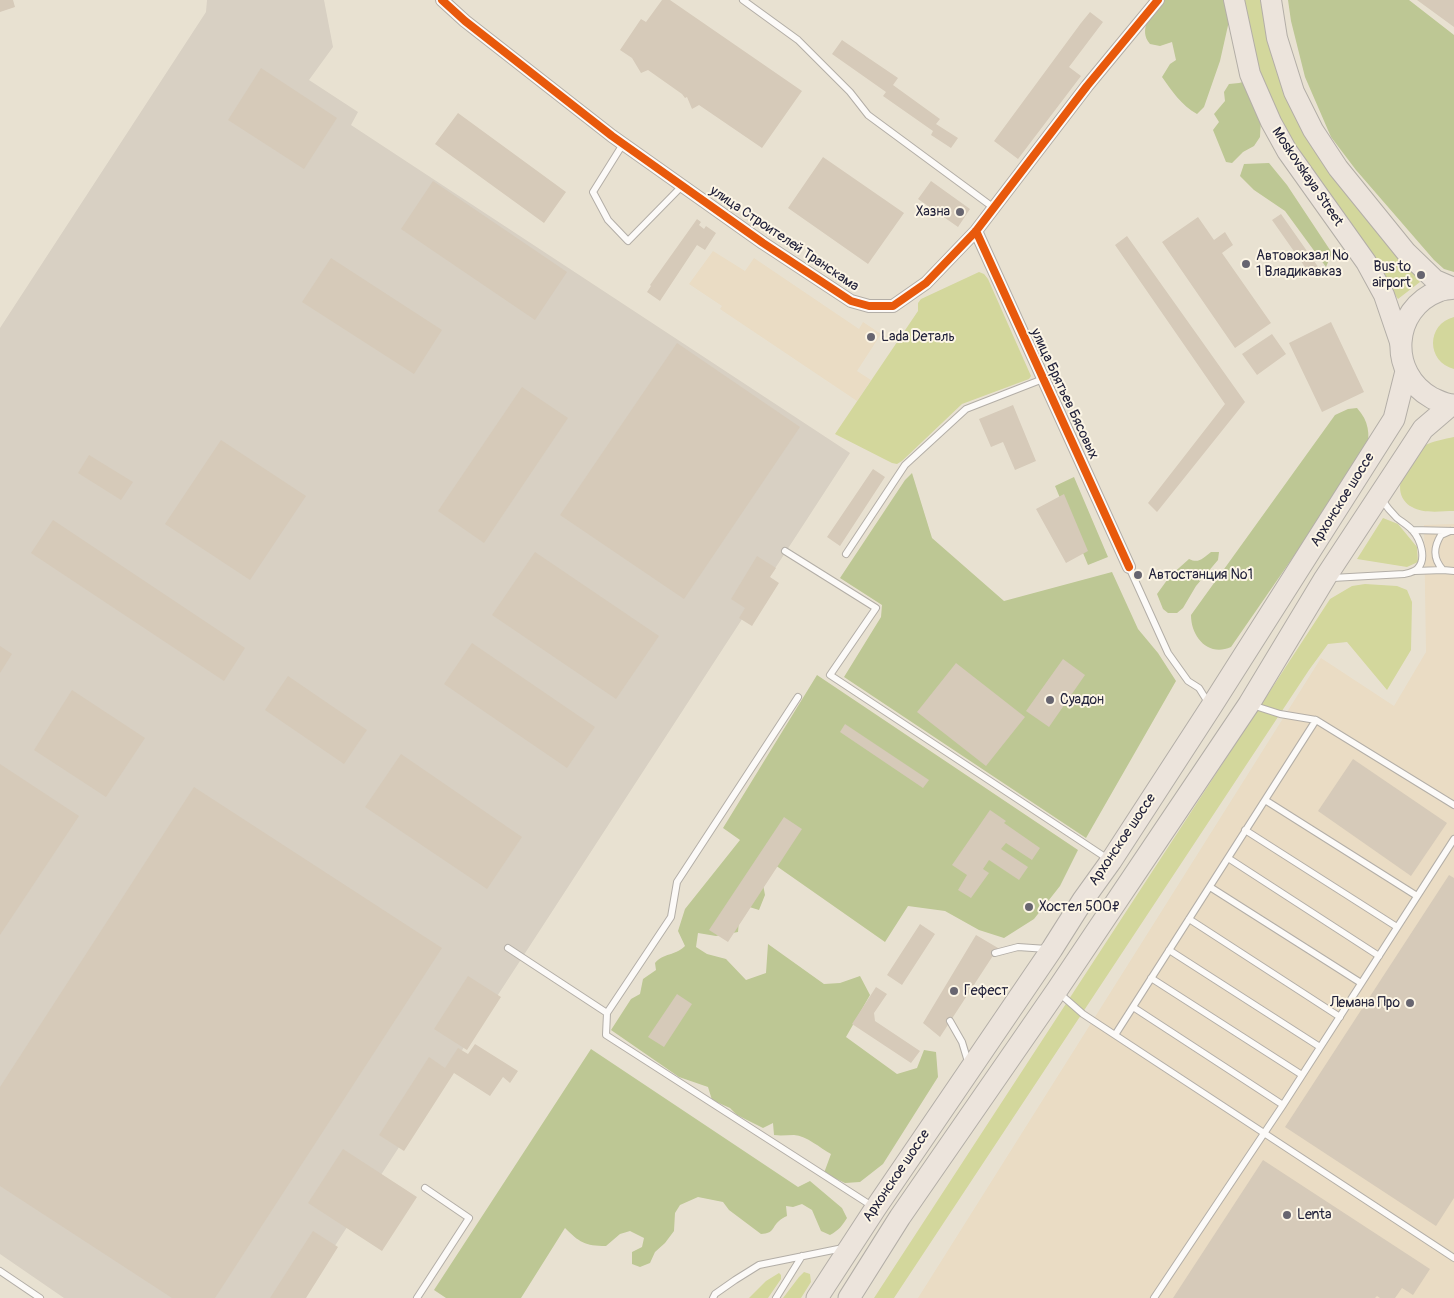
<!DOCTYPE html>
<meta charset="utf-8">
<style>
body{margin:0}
canvas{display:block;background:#e8e1d1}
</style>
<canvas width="1454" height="1298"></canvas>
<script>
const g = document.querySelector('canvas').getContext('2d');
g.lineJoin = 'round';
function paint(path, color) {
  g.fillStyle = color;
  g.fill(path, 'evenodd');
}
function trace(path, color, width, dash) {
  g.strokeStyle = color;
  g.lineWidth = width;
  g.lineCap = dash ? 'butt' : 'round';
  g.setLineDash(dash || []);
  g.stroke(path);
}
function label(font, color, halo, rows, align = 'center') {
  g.font = font + ' Pangolin,sans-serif';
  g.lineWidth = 4;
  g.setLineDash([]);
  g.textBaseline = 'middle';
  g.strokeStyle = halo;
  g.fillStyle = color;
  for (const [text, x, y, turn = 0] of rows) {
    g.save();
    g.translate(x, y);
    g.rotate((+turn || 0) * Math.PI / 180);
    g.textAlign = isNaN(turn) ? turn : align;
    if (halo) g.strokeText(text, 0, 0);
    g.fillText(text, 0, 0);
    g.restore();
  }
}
const built = new Path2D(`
 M713 251 745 271 754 258 859 329 863 322 881 334 857 371 871 380 857 401 720 309 722 306 689 284Z
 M1454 524V1298H918L1321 658 1394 706 1426 652 1424 525Z`);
const industrial = new Path2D(`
 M207 0H324L333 47 309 80 358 112 351 125 850 453 301 1298H64L0 1254V328L206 12Z`);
const green = new Path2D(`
 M1244 0H1264L1320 154 1420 282 1398 299 1287 140 1254 61Z
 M979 272 984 274 988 279 1031 376 1029 379 962 404 902 461 897 464 892 463 835 434 918 311V303L921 299Z
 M1454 317V369C1426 362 1426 324 1454 317Z
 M1454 437V511C1442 511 1423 514 1412 507 1387 493 1407 458 1424 446 1432 441 1445 439 1454 437Z
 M1383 518 1398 524 1417 547 1418 562 1407 567 1357 559Z
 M1365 584 1397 586 1407 590 1412 602 1411 650 1387 690 1347 642 1328 644 1309 670 894 1298H874L1330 599 1352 586Z
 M804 1272 810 1274 811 1282 801 1298H783L799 1277Z
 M779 1273 781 1275V1279L768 1298H749L766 1281Z`);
const forest = new Path2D(`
 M1159 0H1227L1229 21 1220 61 1204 107 1197 114C1181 105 1172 91 1162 77L1170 64 1176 60 1172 42 1160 46 1150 44C1138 30 1151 14 1159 0Z
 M1288 0H1409L1454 35V272L1444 269 1434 260 1356 170 1331 137 1305 77 1291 21Z
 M1247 81 1261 118 1260 137 1254 146 1243 152 1232 163 1226 162 1213 130 1219 122 1214 114 1225 101 1224 92 1229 84 1239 83Z
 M1269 163 1287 185 1332 253 1326 267 1285 211 1254 190 1240 176 1244 164Z
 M1357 408C1369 421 1370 434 1367 450L1231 647C1208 657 1191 637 1191 615L1335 415 1348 409Z
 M912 473 932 538 1004 601 1112 572 1138 629 1158 653 1176 681 1086 838 844 677 881 617 882 605 840 578 905 480Z
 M1074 477 1108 557 1088 565 1055 486Z
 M1211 552H1219L1218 560 1196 586 1183 608 1177 613H1168L1163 609 1157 594 1170 576 1189 559C1199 564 1203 558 1211 552Z
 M817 675 1078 850 1060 886 1034 919 1004 938 979 930 945 911 908 906 885 942 765 858 761 874 765 895 759 910 743 905 740 909 738 932 716 936 698 933 696 947 707 954 726 959 746 980 766 973 768 944 824 984 840 983 860 976 870 995 846 1037 897 1074 917 1068 924 1050 936 1052 938 1077 883 1164 860 1182 845 1183 824 1173 831 1154C820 1148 807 1136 794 1135 787 1135 781 1136 774 1135L773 1123 763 1128 737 1115 730 1108 712 1100 708 1087 679 1077 611 1030 631 999 640 994 643 979 656 970 655 963C665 952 673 957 685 946L678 931 685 909 740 840 723 828Z
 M591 1049 798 1187 810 1181 842 1208 847 1218C842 1226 839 1230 830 1235L821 1231 812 1210 802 1204 793 1207 786 1206 787 1216C784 1217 781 1219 779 1221 771 1228 775 1233 761 1234L729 1210 723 1202 698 1197 680 1205 675 1213 674 1231 665 1243 655 1252 650 1263 640 1267 632 1264V1252L642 1247 644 1238 630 1231 620 1234 606 1246C585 1246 579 1242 565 1228L521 1298H446L434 1290Z`);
const building = new Path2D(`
 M0 0H13L15 7 0 12Z
 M662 0H670L802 91 762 148 699 105 692 109 687 97 685 98 682 94 648 70 641 73 632 58 620 50 641 19 646 22Z
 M1417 0H1454V27Z
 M1090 12 1103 22 1069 67 1081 76 1018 159 994 141 1081 23Z
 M842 40 898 78 893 85 940 119 936 124 958 138 951 148 931 135 933 131 883 96 886 92 832 54Z
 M261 68 337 118 304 169 228 120Z
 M458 113 566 192 544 223 435 144Z
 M823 157 904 213 868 264 788 208Z
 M433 181 567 272 535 320 401 229Z
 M931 181 970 209 958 227 918 199Z
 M1281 214 1321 271 1312 277 1272 220Z
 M1198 217 1214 240 1225 232 1233 245 1222 253 1271 323 1235 348 1162 242Z
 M697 219 701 222 699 225 704 229 706 226 716 233 705 250 697 245 660 301 647 292 651 286 650 285Z
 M1127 236 1245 402 1157 512 1148 503 1225 404 1115 245Z
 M331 258 442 330 414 374 302 302Z
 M1331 322 1364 392 1322 412 1289 343Z
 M1272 334 1286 354 1257 375 1242 354Z
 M677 343 800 427 684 599 560 515Z
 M522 387 568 418 484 543 438 511Z
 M1013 405 1036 461 1015 470 1003 442 991 447 979 419Z
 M221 440 306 496 250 580 165 524Z
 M89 455 133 482 121 500 78 473Z
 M873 469 885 477 840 546 827 537Z
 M1064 494 1088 551 1066 563 1036 509Z
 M53 520 245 648 224 681 31 553Z
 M535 552 659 636 616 699 492 615Z
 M757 556 776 568 770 577 779 583 752 626 739 618 745 608 731 599Z
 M472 643 595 727 567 768 444 684Z
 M0 646 12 654 0 673Z
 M1063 659 1085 675 1049 727 1026 711Z
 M956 663 1025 717 986 766 917 712Z
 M288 676 367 730 344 764 265 710Z
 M72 690 145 738 106 797 34 750Z
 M845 724 929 780 923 788 840 732Z
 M401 754 522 837 487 889 365 807Z
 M1353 759 1447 823 1411 876 1318 811Z
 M0 764 79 816 0 935Z
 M194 787 442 948 215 1298H172L0 1186V1087Z
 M990 810 1006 821 1004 823 1040 848 1032 860 1006 843 1001 849 1028 867 1019 880 989 860 983 869 989 873 971 898 958 890 967 875 952 865Z
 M784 817 802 829 728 942 709 930Z
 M1449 875 1454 878V1198L1436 1226 1285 1127Z
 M920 924 935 934 902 985 887 975Z
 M976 935 998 948 940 1037 923 1023Z
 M468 976 501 997 467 1050 434 1029Z
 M876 987 887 994 874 1013 875 1021 920 1051 911 1063 852 1024Z
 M677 994 692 1004 664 1047 648 1037Z
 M475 1044 518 1071 510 1083 503 1077 490 1096 454 1073 404 1151 379 1135 429 1057 445 1068 458 1048 468 1054Z
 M343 1149 417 1197 382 1251 308 1203Z
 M1263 1160 1430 1269 1413 1295 1402 1288 1395 1298H1380L1377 1296 1375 1298H1173Z
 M313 1231 338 1247 306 1298H270Z`);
const service = new Path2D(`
 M743 0 798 40 850 92 868 115 994 208
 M623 144 593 192 608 220 628 241 682 186
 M1412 530 1454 531
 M785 551 876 608 830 675 1108 859
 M846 554 905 465 966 409 1043 379
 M1129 567 1168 653 1188 681 1199 688 1209 704
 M1443 570C1433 559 1433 548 1441 535L1450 531
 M1415 571 1443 570 1454 571
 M1332 578 1404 574C1409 573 1415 572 1418 568 1427 558 1420 539 1413 531 1409 526 1402 522 1397 518 1391 512 1386 506 1382 500
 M1252 705 1280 714 1316 720 1454 805
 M1265 800 1417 896
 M1245 830 1397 927
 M1228 858 1379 956
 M1210 887 1361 983
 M1189 919 1340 1017
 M508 948 607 1013 606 1035 872 1206
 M1169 950 1320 1047
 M995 953 1018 947 1047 949
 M1151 978 1302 1075
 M1059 993 1083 1014 1454 1258
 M1133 1007 1283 1105
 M607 1013 671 917 677 882 798 697
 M950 1021 962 1042 969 1065
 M1115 1035 1316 720
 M0 1271 40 1298
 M417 1298 469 1218 425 1188
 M713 1298 715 1294 735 1280 759 1265 843 1248
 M776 1298 802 1256
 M1154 1298 1283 1105 1454 839`);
const minor = new Path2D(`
 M442 0 465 21 612 136 763 243 851 301 869 306H893L926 283 976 231 1087 86 1158 0
 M976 231 1129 567`);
const primary = new Path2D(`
 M1234 0 1250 74 1271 122 1287 151 1366 262 1384 295 1401 345
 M1271 0 1277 38 1294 92 1313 130 1338 168 1406 252 1435 280 1454 288`);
const trunk = new Path2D(`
 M1454 288C1449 289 1443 289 1439 291 1391 309 1388 374 1432 398 1439 401 1446 405 1454 405
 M817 1298 875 1209 1052 949 1083 900 1111 861 1211 707 1394 419 1406 371
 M849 1298 900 1217 1057 990 1249 704 1325 578 1406 455 1423 429 1451 405`);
const cycleway = new Path2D(`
 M442 0 465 21 612 136 763 243 851 301 869 306H893L926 283 976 231 1087 86 1158 0
 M976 231 1129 567`);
const markers = [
 [960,212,5,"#676570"],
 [1246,264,5,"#676570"],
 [1421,275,5,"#676570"],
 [871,337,5,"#676570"],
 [1138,575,5,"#676570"],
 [1050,700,5,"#676570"],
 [1029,907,5,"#676570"],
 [954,991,5,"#676570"],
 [1410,1003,5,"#676570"],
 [1287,1215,5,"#676570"]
];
const streetNames = [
 ["Moskovskaya Street",1307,177,56],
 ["улица Строителей Транскама",784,239,34],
 ["улица Брятьев Бясовых",1064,394,65],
 ["Архонское шоссе",1343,500,-58],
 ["Архонское шоссе",1123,840,-56],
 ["Архонское шоссе",897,1176,-56]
];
const poiNames = [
 ["Хазна",950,212,"right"],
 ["Автовокзал №",1256,256],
 ["1 Владикавказ",1256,272],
 ["Bus to",1411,267,"right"],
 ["airport",1411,283,"right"],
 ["Lada Dеталь",881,337],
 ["Автостанция №1",1148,575],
 ["Суадон",1060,700],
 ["Хостел 500₽",1039,907],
 ["Гефест",964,991],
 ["Лемана Про",1400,1003,"right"],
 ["Lenta",1297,1215]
];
paint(built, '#eadcc4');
paint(industrial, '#d8d0c3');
paint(green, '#d3d79c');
paint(forest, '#bdc794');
paint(building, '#d6cab9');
trace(service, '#b3aea7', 8);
trace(minor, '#b3aea7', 14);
trace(primary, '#b3aea7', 22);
trace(trunk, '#b3aea7', 23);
trace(service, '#fcfaf8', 6);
trace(minor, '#fcfaf8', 12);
trace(primary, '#ece4dc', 20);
trace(trunk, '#ece4dc', 21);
trace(cycleway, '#e8590c', 8);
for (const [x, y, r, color] of markers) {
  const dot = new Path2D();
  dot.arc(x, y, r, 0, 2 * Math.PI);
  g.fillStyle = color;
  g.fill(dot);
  trace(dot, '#fcf5e5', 2);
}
label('14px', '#22223b', '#fcf5e5', streetNames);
label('14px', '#22223b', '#fcf5e5', poiNames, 'left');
</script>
